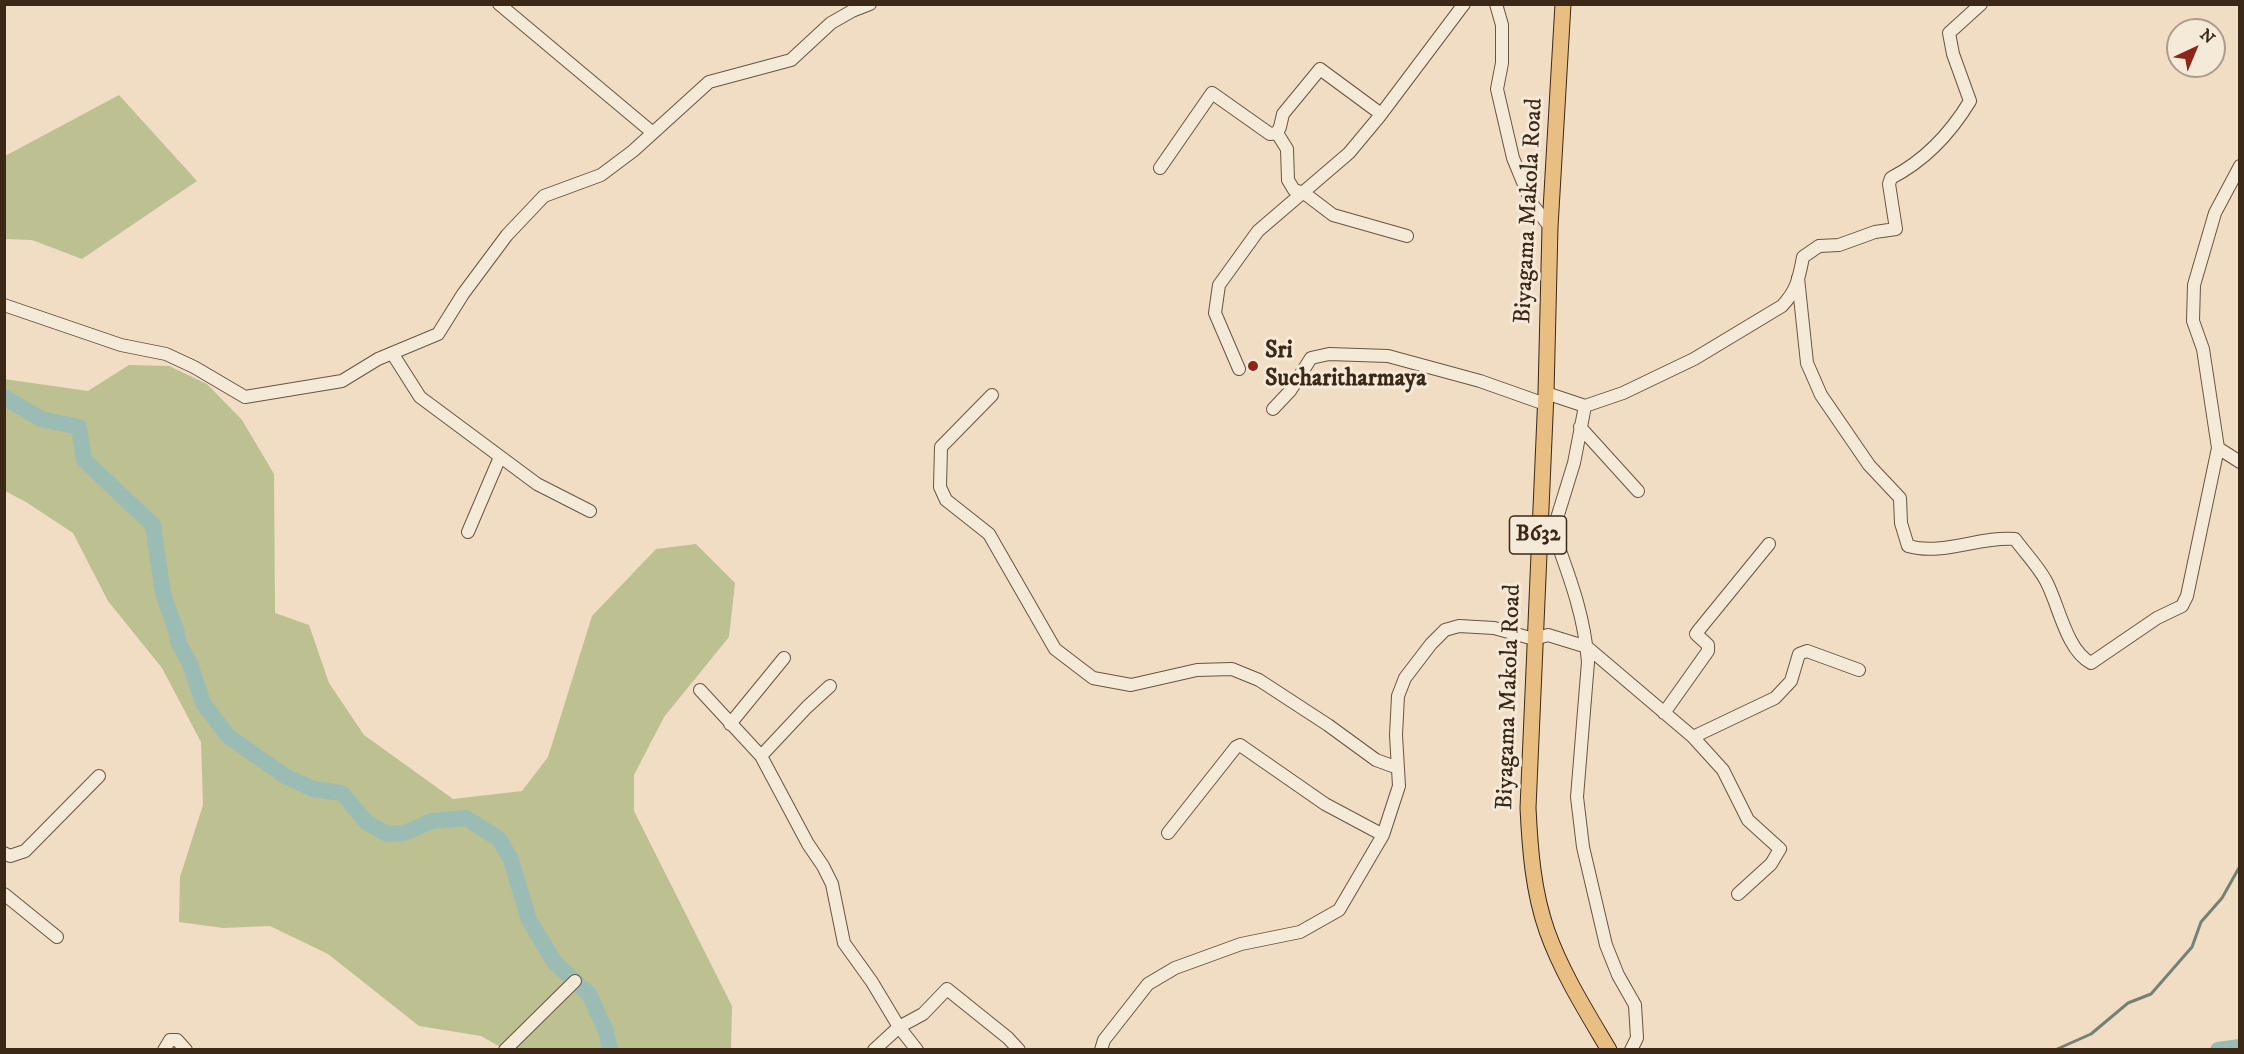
<!DOCTYPE html>
<style>
body{margin:0}
#map{position:relative;width:2244px;height:1054px;overflow:hidden;background:#f0ddc3;font-family:"IM FELL DW Pica",serif}
canvas{display:block}
.frame{position:absolute;inset:0;border:6px solid #3b2817;pointer-events:none}
.north{position:absolute;left:2166px;top:18px;width:60px;height:60px;box-sizing:border-box;background:#f5e9d8;border:2px solid #ab9c8b;border-radius:50%;rotate:44deg;font-size:16px;font-weight:700;line-height:24px;text-align:center;color:#3b2817}
.north::after{content:'';display:block;margin:auto;width:21px;height:27px;background:#8f2418;clip-path:polygon(50% 0,100% 100%,50% 72%,0 100%)}
</style>
<div id="map">
<canvas width="2244" height="1054"></canvas>
<div class="frame"></div>
<div class="north">N</div>
</div>
<script>
const g = document.querySelector('canvas').getContext('2d');
g.lineJoin = 'round';
function paint(path, color) {
  g.fillStyle = color;
  g.fill(path, 'evenodd');
}
function trace(path, color, width, dash) {
  g.strokeStyle = color;
  g.lineWidth = width;
  g.lineCap = dash ? 'butt' : 'round';
  g.setLineDash(dash || []);
  g.stroke(path);
}
function label(font, color, halo, rows, align = 'center') {
  g.font = font + ' "IM FELL DW Pica",serif';
  g.lineWidth = 6;
  g.setLineDash([]);
  g.textBaseline = 'middle';
  g.strokeStyle = halo;
  g.fillStyle = color;
  for (const [text, x, y, turn = 0] of rows) {
    g.save();
    g.translate(x, y);
    g.rotate((+turn || 0) * Math.PI / 180);
    g.textAlign = isNaN(turn) ? turn : align;
    if (halo) g.strokeText(text, 0, 0);
    g.fillText(text, 0, 0);
    g.restore();
  }
}
const green = new Path2D(`
 M119 95 197 181 82 259 32 240 5 239V156Z
 M129 365 169 366 207 384 242 420 274 474 275 613 309 625 329 683 364 735 453 799 522 791 548 757 592 616 656 549 696 544 735 583 729 637 664 717 634 775V811L732 1006 731 1049H504L481 1036 419 1026 328 954 270 926 223 928 179 922 180 877 203 805 201 742 162 668 108 601 73 533 26 502 5 491 4 379 88 391Z`);
const stream = new Path2D(`
 M2055 1050 2091 1034 2128 1003 2151 994 2192 947 2201 922 2222 898 2240 866`);
const river = new Path2D(`
 M4 397 41 419 79 427 84 460 153 525 163 594 177 633 178 642 190 664 203 703 228 736 285 776 313 789 342 793 366 822 387 834 404 833 432 821 466 818 499 839 511 860 529 920 555 963 589 994 606 1031 610 1050
 M2218 1050 2240 1047`);
const minor = new Path2D(`
 M499 4 653 133
 M1496 4 1502 25V63L1497 89 1513 158 1532 204 1550 227
 M1277 133 1287 149 1288 180 1294 190 1304 193 1333 215 1407 236
 M2240 166 2215 213 2194 285 2193 321 2203 349 2218 448 2240 462
 M1160 168 1212 93 1270 134 1277 133 1280 127 1283 114 1320 69 1381 114
 M1798 278 1807 363 1821 395 1869 465 1900 498 1901 523 1908 546C1943 556 1979 536 2015 539 2025 553 2038 566 2046 581 2059 605 2066 650 2091 663L2157 618 2182 606 2187 596 2218 448
 M4 305 121 345 166 354 194 367 245 397 342 381 378 359 438 334 463 294 507 235 544 196 601 175 633 151 709 82 791 60 831 23 852 11 870 4
 M392 353 420 397 537 484 590 511
 M1239 369 1215 313 1219 285 1258 231 1349 153 1379 117 1464 4
 M1546 393 1585 406 1623 393 1694 359 1782 306C1797 290 1799 278 1803 257L1819 246 1839 245 1875 232 1896 229 1889 184 1891 178C1926 160 1950 134 1970 101L1953 54 1949 33 1981 4
 M992 395 941 447 940 487 946 500 989 534 1055 649 1093 678 1131 685 1197 670 1232 669 1259 680 1328 725 1376 760 1398 768
 M1273 409 1290 391 1311 358 1329 354 1388 356 1480 381 1545 404
 M1580 427 1638 491
 M1546 530 1553 531 1574 463 1585 406
 M1553 531C1569 576 1584 613 1588 662L1577 797 1583 847 1606 945 1618 975 1635 1005 1637 1038 1631 1050
 M468 532 500 457
 M700 690 761 756 808 844 823 866 832 884 844 943 872 982 899 1027 923 1014 947 989 1008 1038 1019 1050
 M1664 713 1708 651V645L1696 634 1698 631 1769 544
 M730 724 784 658
 M1693 737 1775 698 1791 681 1799 654 1807 651 1859 670
 M761 756 807 707 830 686
 M1168 833 1236 747 1240 745 1325 804 1383 835
 M4 853 10 856 25 851 99 776
 M4 894 57 937
 M164 1050 170 1040H177L186 1050
 M505 1050 575 981
 M874 1050 899 1027 917 1050
 M1101 1050 1104 1040 1148 984 1175 968 1241 944 1300 932 1339 910 1383 835 1399 786 1396 735 1398 696 1405 678 1431 644 1445 630 1459 626 1494 628 1534 639 1548 635 1587 647 1693 737 1723 770 1748 820 1780 849 1771 864 1738 894`);
const major = new Path2D(`
 M1563 4 1550 227 1546 393 1528 808C1530 849 1533 891 1547 931 1562 973 1586 1011 1609 1050`);
const markers = [
 [1253,366,6,"#8f2418"]
];
const shields = [
 [1538,535,57]
];
const shieldNames = [
 ["B632",1538,535]
];
const streetNames = [
 ["Biyagama Makola Road",1530,211,-87],
 ["Biyagama Makola Road",1510,697,-88]
];
const poiNames = [
 ["Sri",1265,352],
 ["Sucharitharmaya",1265,380]
];
paint(green, '#bdc091');
trace(stream, '#748175', 3);
trace(river, '#9abcb4', 16);
trace(minor, '#685542', 14);
trace(major, '#3b2817', 17);
trace(minor, '#f5e9d8', 12);
trace(major, '#e8be82', 15);
for (const [x, y, r, color] of markers) {
  const dot = new Path2D();
  dot.arc(x, y, r, 0, 2 * Math.PI);
  g.fillStyle = color;
  g.fill(dot);
  trace(dot, '#f5e9d8', 2);
}
for (const [x, y, w] of shields) {
  const box = new Path2D();
  box.roundRect(x - w / 2, y - 19, w, 38, 4.5);
  g.fillStyle = '#f5e9d8';
  g.fill(box);
  trace(box, '#3b2817', 1.5);
}
label('bold 22px', '#3b2817', null, shieldNames);
label('24px', '#3b2817', '#f5e9d8', streetNames);
label('bold 24px', '#3b2817', '#f5e9d8', poiNames, 'left');
</script>
